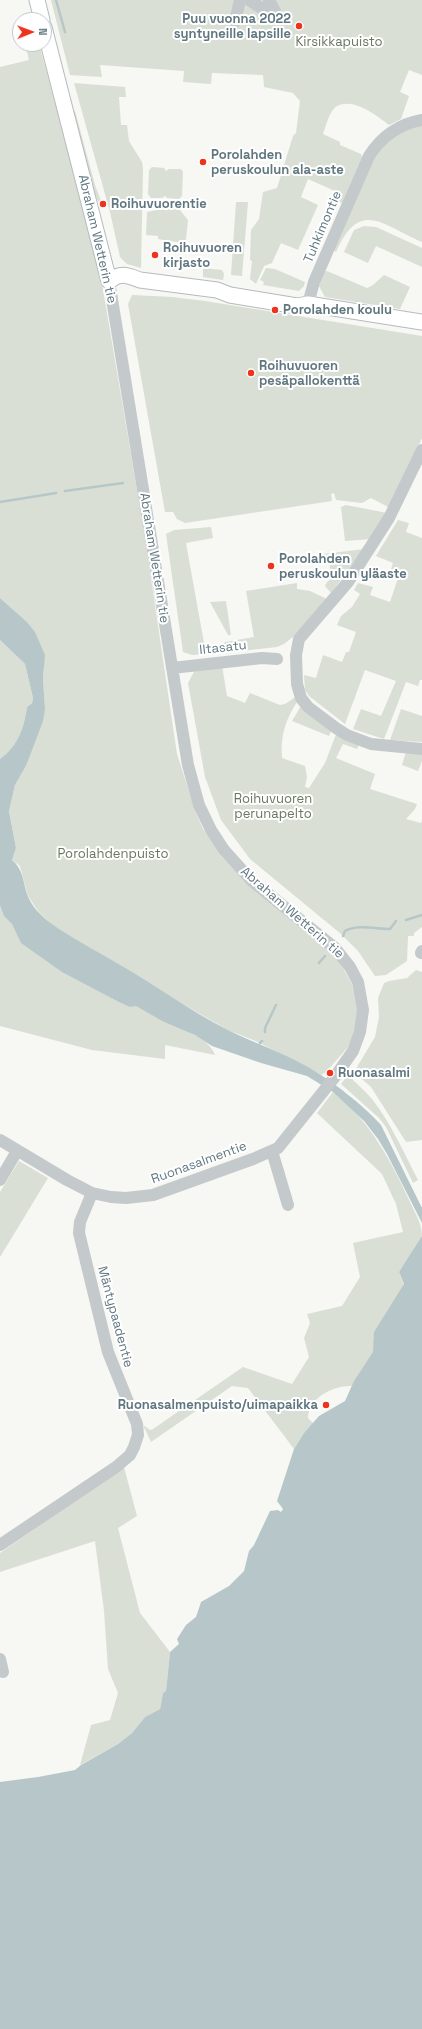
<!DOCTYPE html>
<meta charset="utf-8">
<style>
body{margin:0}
#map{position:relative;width:422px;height:2029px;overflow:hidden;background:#f7f7f4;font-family:"Space Grotesk",sans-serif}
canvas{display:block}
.north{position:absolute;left:12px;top:12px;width:40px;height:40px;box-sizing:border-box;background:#fff;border:1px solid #bfc9cc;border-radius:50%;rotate:89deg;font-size:11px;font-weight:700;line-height:16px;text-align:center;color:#607780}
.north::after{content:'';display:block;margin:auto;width:14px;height:18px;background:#ed331e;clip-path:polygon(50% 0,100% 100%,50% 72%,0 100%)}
</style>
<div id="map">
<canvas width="422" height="2029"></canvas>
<div class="north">N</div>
</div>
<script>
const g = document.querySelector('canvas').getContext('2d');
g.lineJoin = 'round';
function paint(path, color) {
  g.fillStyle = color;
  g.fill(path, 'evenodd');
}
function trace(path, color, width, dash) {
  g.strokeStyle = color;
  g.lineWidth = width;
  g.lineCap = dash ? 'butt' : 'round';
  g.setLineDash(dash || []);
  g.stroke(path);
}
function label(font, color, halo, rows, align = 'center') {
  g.font = font + ' "Space Grotesk",sans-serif';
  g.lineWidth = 4;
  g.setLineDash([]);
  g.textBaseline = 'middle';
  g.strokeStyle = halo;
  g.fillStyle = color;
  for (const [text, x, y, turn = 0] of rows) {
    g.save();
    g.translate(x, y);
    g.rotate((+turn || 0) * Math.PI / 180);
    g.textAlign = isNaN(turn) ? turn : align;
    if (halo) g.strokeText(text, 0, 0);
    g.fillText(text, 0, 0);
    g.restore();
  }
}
const green = new Path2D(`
 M51 0H422V75L409 70 400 92 409 96 401 119 389 125C378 116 353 97 337 106 329 111 326 126 323 134L340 142V145L361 154 362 157 342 203 334 200 335 191 308 179 301 197 318 205 298 250 281 243 272 263 264 266 256 284 250 279 252 261 250 260 251 230 259 219 263 192 277 188 293 136 296 133 300 101 293 93 264 87 263 75 212 73 211 84 183 82 184 71 100 65 102 77 70 75Z
 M25 44H39L99 266 144 531 177 754 196 813 203 829 221 856 246 883 321 943 340 963 352 984 357 1009V1024L352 1038 348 1047 326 1072 321 1075 258 1042 228 1030 153 987 117 963 78 942 50 923 38 911 28 896 20 866 12 860 16 848 9 810 15 785 26 766 45 709 43 679 44 668 26 621 0 598V67L29 60Z
 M74 83 125 87 126 97H119L121 125H127L129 141 142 162 143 169 141 268 127 264 120 257 110 212Z
 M75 111 95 185 103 206 101 207 91 186 72 112Z
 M422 123V242C382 225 360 198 336 252L333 250 372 158 390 138Z
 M152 167 164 168 166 171 169 169H181L183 172 182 196 179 199 167 198 165 196 162 198H151L148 194 149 170Z
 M236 202H248L242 276 231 275Z
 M167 208 180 210 188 220 186 239 183 243 158 239V236L146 235 147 212Z
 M364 226 376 227 422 248V267L376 246 368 263 344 252 354 230Z
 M203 268 222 270 224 274 223 280 203 277Z
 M266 268 275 269 305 282 304 286 299 291 263 285 264 282 260 280Z
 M327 271 367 288 373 285 384 275 410 287 400 309 325 297 319 286 324 272Z
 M132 295 172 297 205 301 422 336V438L390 508 371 498 362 503 336 500 334 493 331 494 332 501 185 523 177 519 173 512H165L128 304Z
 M346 505 387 513 371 539 345 541 341 507Z
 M398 520 409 523 406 532 422 538V680H420L418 686 406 682 384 739 353 729 361 709 381 716 396 681 365 670 345 724 309 696 305 690 304 675 316 678 323 655 342 662 346 652H349L356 632 337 625 341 616 352 607 360 594 354 590 358 583 373 587 370 595 390 602 400 572 391 569 393 563 376 556Z
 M211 527 213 538 186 543 206 654 192 655 183 652 166 534 174 530Z
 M364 549 331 593 325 586 327 582 331 579 329 559 317 560 316 555Z
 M297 583V589L310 591 327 599 299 632 284 644 277 647 223 653V644L225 642 254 637 246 591Z
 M226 601 231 635H228L210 602Z
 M0 640 25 664 33 698 32 703 27 707C24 728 18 747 0 759Z
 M222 665 227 696 245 703 250 693 280 705 285 704 297 696 299 699C286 718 280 735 282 758L305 766 307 777 305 787 309 788 325 763 337 732 360 743 357 749 343 744 336 758 375 774 370 789 417 804 415 809 406 819 421 823 422 820V927L414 933V936H408L407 961 386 975 375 976 358 951 341 934 250 859 221 820 205 777 188 683 195 670Z
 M302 704 332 729 329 736 292 721Z
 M401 709 422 716V742L390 740Z
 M406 752 422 753V761L418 771 402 765Z
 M0 882 164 1022C181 1029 208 1036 215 1055L165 1045V1059L92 1050 0 1026Z
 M416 970 422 972V1140L406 1142 371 1087 354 1072 375 1037 379 1017 378 998 384 983 389 981 407 978Z
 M348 1075C356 1083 365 1091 372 1099 391 1123 404 1153 418 1180L413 1183 386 1127 379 1118 341 1084Z
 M333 1092C371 1122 391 1161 411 1204 416 1215 422 1224 422 1236 420 1246 405 1264 399 1272L409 1299 352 1386C334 1385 308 1398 308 1418L314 1424 304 1433 294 1449 248 1388 232 1386 151 1442 143 1425 150 1430 153 1429 243 1367 292 1384 309 1357 304 1338 310 1323 307 1314 342 1306 360 1277 353 1243 403 1232 396 1204 382 1174 317 1113Z
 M19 1161 48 1178 0 1257V1192Z
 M124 1467 137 1516 118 1528 140 1613 170 1652 166 1691 163 1693 160 1709 145 1717 132 1733 118 1744 80 1765 91 1725 110 1720 118 1693 108 1669 104 1611 95 1541 0 1572V1553Z`);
const water = new Path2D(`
 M0 598 26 621 35 632 45 655 43 679 45 709 43 721 26 766 15 785 9 811 16 848 12 860C23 869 23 881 27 894 31 906 42 917 52 924 73 939 95 950 117 963 154 984 190 1011 228 1030 254 1043 282 1052 308 1067 332 1081 362 1104 381 1125L422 1208V1223L387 1154 378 1139 364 1121 333 1092 307 1076 261 1063 212 1046 195 1035 164 1022 136 1006 130 1007 119 1002 62 972 21 943 12 924 4 916 0 905V759C18 746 24 728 27 707L32 703 33 698 25 664 0 640Z
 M422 1236V2029H0V1782L38 1777 75 1770 81 1765 118 1744 132 1733 145 1717 160 1709 163 1693 166 1691 170 1652 179 1644 177 1639 186 1625 196 1617 201 1602 229 1586 244 1571 249 1551 254 1545 270 1511 278 1510 281 1512 283 1509 277 1501 294 1449 304 1433 319 1416 345 1401 354 1381 373 1352 374 1332 404 1284 399 1272Z`);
const stream = new Path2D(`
 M56 0 65 32
 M65 491 123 483
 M0 502 56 493
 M406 920 422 915
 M343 936 345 931C358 924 376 929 390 929L396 921
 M319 963 325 956
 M265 1032V1028L276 1005
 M260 1043 262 1041`);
const minor = new Path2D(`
 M249 0 278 19
 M269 0 278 17
 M235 22 240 0
 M308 304 314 282 369 156C382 136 399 124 422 120
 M422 450 389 518 348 582 299 639 296 655 297 684 301 698 308 707 336 728 347 735 371 744 422 749
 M172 668 262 658 277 659
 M421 953 422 951
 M0 1140 67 1180 92 1193 111 1197 126 1198 153 1195 253 1159 278 1148 334 1078 353 1051 360 1032 363 1010 358 982 350 967 335 948 251 880 224 850 211 830 199 805 188 765 109 281
 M272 1151 288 1205
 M0 1180 17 1151
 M0 1545 116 1467 130 1455 134 1447 138 1435 137 1424 108 1352 79 1233 80 1222 92 1193
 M0 1659 3 1672`);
const major = new Path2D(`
 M37 0 42 20
 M44 27 109 281
 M109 281C121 272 127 275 140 280L217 290 230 295 297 306 308 304 422 322`);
const markers = [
 [299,26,4,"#ed331e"],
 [203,162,4,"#ed331e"],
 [103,204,4,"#ed331e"],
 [155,255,4,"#ed331e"],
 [275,310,4,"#ed331e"],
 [251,373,4,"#ed331e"],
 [271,566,4,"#ed331e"],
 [330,1073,4,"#ed331e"],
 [326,1405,4,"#ed331e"]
];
const poiNames = [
 ["Puu vuonna 2022",291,19,"right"],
 ["syntyneille lapsille",291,34,"right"],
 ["Porolahden",211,155],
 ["peruskoulun ala-aste",211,170],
 ["Roihuvuorentie",111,204],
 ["Roihuvuoren",163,248],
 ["kirjasto",163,263],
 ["Porolahden koulu",283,310],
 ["Roihuvuoren",259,366],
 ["pesäpallokenttä",259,381],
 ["Porolahden",279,559],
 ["peruskoulun yläaste",279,574],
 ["Ruonasalmi",338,1073],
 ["Ruonasalmenpuisto/uimapaikka",318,1405,"right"]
];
const parkNames = [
 ["Kirsikkapuisto",339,42],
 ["Roihuvuoren",273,799],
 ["perunapelto",273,814],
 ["Porolahdenpuisto",113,854]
];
const streetNames = [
 ["Tuhkimontie",323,227,-67],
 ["Abraham Wetterin tie",97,239,77],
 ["Abraham Wetterin tie",154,558,81],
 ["Iltasatu",223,648,-6],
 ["Abraham Wetterin tie",292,913,41],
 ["Ruonasalmentie",199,1163,-20],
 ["Mäntypaadentie",115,1317,75]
];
paint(green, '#d9dfd4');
paint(water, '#b7c7c9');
trace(stream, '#b7c7c9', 2.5);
trace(major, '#b5bbbe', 17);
trace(minor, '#c4c9cb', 12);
trace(major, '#fff', 15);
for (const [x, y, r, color] of markers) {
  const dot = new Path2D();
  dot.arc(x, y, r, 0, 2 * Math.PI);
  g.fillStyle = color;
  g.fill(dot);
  trace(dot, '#fff', 1.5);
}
label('bold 13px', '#607780', '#fff', poiNames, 'left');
label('13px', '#67785f', '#fff', parkNames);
label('13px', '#607780', '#fff', streetNames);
</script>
